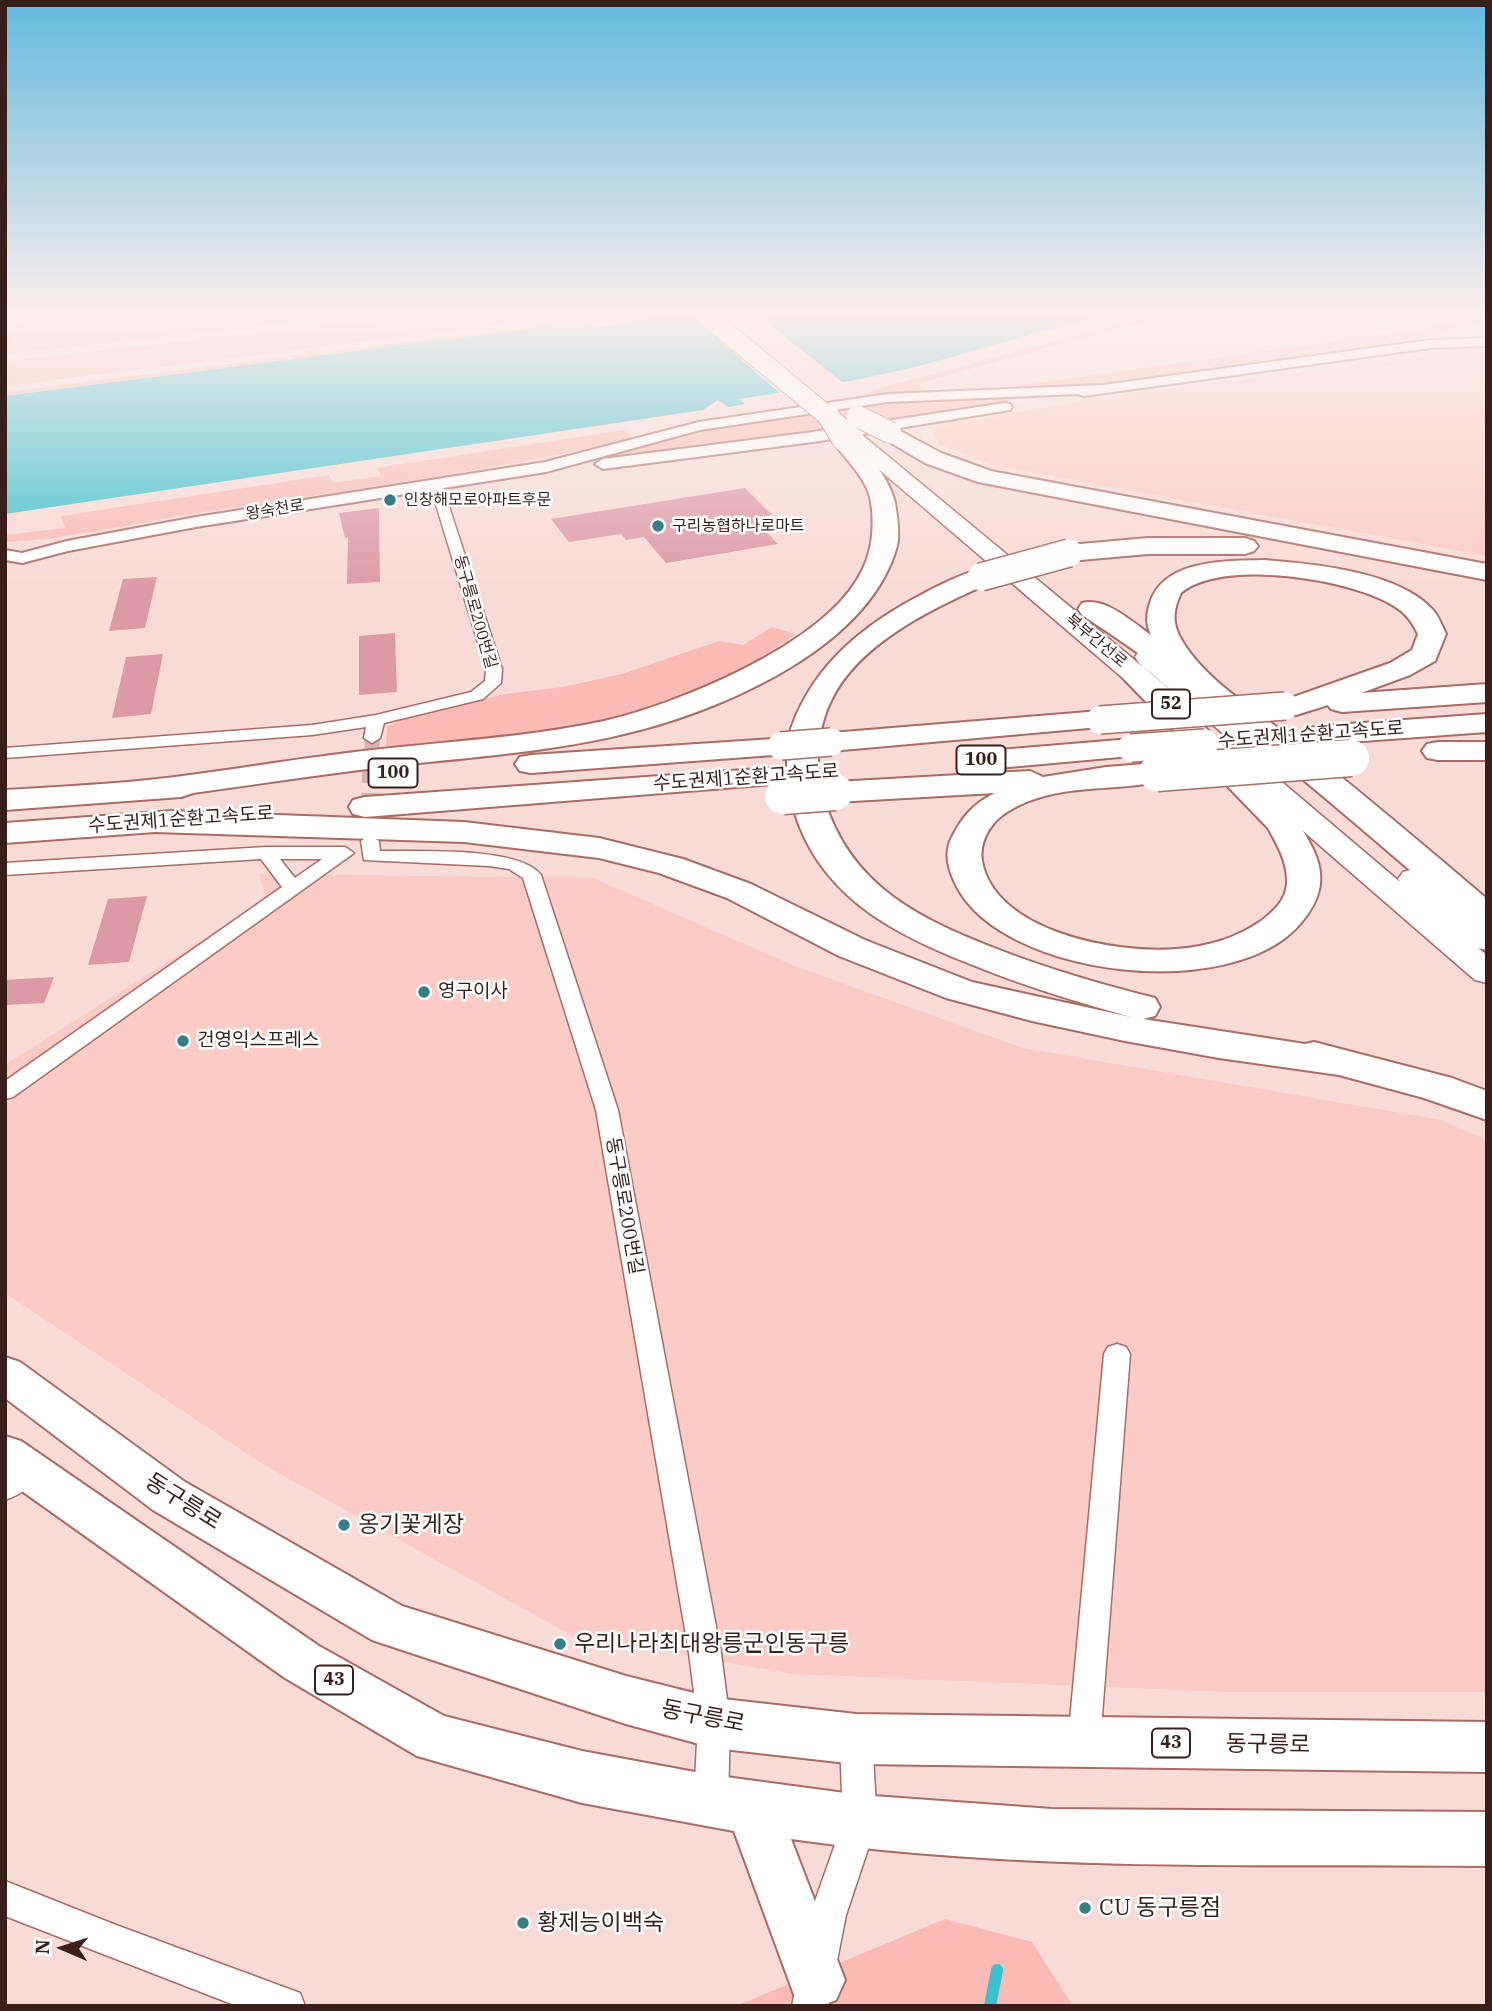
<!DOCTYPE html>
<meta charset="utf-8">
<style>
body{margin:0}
#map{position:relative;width:1492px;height:2011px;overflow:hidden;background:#f8dbd7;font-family:"IBM Plex Serif",serif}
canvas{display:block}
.frame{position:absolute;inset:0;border:7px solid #391f1c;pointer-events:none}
.north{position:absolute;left:28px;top:1913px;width:70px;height:70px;-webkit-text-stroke:5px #fff;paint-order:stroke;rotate:273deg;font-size:19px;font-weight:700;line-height:28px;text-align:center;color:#391f1c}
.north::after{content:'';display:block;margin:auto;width:24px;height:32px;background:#391f1c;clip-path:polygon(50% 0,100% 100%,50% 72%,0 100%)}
</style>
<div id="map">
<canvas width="1492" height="2011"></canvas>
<div class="frame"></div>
<div class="north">N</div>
</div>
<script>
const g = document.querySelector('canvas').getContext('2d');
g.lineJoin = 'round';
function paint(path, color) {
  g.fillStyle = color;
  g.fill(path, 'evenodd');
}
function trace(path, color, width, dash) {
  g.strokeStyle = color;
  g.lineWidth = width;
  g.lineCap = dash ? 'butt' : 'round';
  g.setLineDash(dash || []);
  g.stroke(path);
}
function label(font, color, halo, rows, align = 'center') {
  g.font = font + ' "IBM Plex Serif","Noto Sans KR",serif';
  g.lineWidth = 5;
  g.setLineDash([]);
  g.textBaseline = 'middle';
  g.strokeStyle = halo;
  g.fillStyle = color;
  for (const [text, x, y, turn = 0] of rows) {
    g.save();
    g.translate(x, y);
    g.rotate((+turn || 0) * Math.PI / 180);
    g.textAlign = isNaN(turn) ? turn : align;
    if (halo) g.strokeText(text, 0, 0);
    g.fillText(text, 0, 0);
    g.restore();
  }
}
const built = new Path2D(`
 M1487 349V556L993 465 940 445 931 428 1111 396Z
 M259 874 593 878 797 967 1023 1048 1441 1120 1487 1140V1692H1230L793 1674 571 1635 261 1463 5 1293V1065L266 899Z`);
const green = new Path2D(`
 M102 312H391L5 354V322Z
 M447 312H495L506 324 5 386V361Z
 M1175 312H1204L1118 328 917 384 932 393 867 400 863 396 877 389 1130 321Z
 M1487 318V324L1469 325 1402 343 1075 388 981 391 1415 330 1454 320Z
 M527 327 530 328 5 396V392Z
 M962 396 1006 398 1009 401 971 409 587 461 704 428 907 399Z
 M624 430 634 439C494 470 352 490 210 511 142 521 74 539 5 542V535L65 528 61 516 329 475 334 483 381 476 377 468Z
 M772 627 795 634C680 723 526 737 386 747L387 727 407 717 505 694 563 687 622 674 719 641 743 645Z
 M945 1919 1032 1942 1073 2006H736Z`);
const water = new Path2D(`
 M686 312H1117C1057 326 997 345 937 361 872 379 805 389 739 399L745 404 728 407 718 400 703 410 5 514V396L542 327 576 328 617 325 649 316Z`);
const pier = new Path2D(`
 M687 312H754L847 386 783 396Z`);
const stream = new Path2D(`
 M990 2006 997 1970`);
const building = new Path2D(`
 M745 488 772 515 752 518 778 544 666 563 644 537 626 540 621 534 569 542 551 519Z
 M379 508 380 582 347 584 348 537 345 538 339 513Z
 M157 577 145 628 109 631 123 579Z
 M395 633 397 692 359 695V636Z
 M163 654 151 714 112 718 126 657Z
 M147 896 129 962 88 965 108 899Z
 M54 977 44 1003 5 1005V980Z`);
const minorTunnelFar1 = new Path2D(`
 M372 750V738`);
const minorTunnel = new Path2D(`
 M370 841 372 749`);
const minor = new Path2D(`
 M436 481 442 485 502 669 501 683 483 699 384 723 380 738 372 743 364 738 366 727 312 735 5 758V748L312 725 376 715 471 692 485 681 486 669 430 485Z
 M370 835 379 841 380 851C417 852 519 846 541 875L618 1110 721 1653 730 1723 728 1801 723 1813 711 1818 699 1813 694 1801 698 1723 689 1653 596 1110 523 878 509 869 489 866 364 860 361 841Z
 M266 847H345L354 853 13 1097 5 1099V1081L282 887 261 859 5 875V863ZM280 859H322L295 878Z
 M1117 1344 1126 1347 1130 1354 1100 1742 1095 1753 1084 1758 1073 1753 1068 1742 1104 1354 1108 1347Z
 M29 1458 39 1462 43 1470C36 1484 20 1495 5 1500V1472Z
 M856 1723 867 1728 872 1739 877 1822 846 1915 828 2006H792L810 1915 843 1822 840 1739 845 1728Z
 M5 1881 116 1925 300 1993 305 2006H237L5 1916Z`);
const tertiary = new Path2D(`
 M1487 338V346L1430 348 1084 396 1078 394 888 402 700 430 546 472 196 527 68 551 22 563 5 560V550L22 553 67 541 196 517 545 462 699 422 888 394 1103 385 1430 340Z
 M1005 403 1010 404 1012 407 1010 410 813 442 603 469 595 464 603 459 813 432Z`);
const primary = new Path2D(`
 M5 1357 20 1362 185 1482 402 1606 626 1676 714 1698 856 1714 1487 1722V1772L856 1764 714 1748 626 1724 372 1640 153 1510 5 1398Z
 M5 1436 21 1441 319 1646 444 1716 582 1751 711 1775 860 1795 1052 1809 1487 1812V1866C1255 1864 1021 1872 791 1839L845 1980 836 2000C821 2007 811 2007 796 2000L734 1831 582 1803 417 1756 285 1678 5 1479Z`);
const trunk = new Path2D(`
 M854 432 861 434 1172 691 1175 697 1172 703 1162 705 1152 703 847 442 844 438 847 434Z
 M1148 649 1157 651 1282 754 1286 760 1282 766 1272 769 1263 766 1400 882 1398 879 1403 872 1414 869 1425 872 1487 923V950L1478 948 1487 955V983L1475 980 1220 759 1216 753 1220 747 1230 744 1239 747 1139 663 1135 657 1139 651Z`);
const motorway = new Path2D(`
 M891 426 941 453 991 471 1487 564V580L978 482 925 463 883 438 880 433 883 428Z
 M843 433C861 438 892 484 895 503 897 515 900 534 897 546 870 645 731 706 640 730 564 750 487 756 409 764 337 772 265 783 193 793L181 797 5 810V790C53 787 100 785 148 780 214 773 281 761 347 753 432 742 520 739 604 721 678 704 819 646 858 578 872 555 875 529 871 502 867 477 845 460 832 440L835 435Z
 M1148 538H1245L1254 541 1258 546 1254 551 1245 554H1148L1069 561 1060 558 1056 553 1060 548 1069 545Z
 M1264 560C1313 564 1398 571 1433 610 1439 617 1442 626 1446 634L1435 661 1410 675 1361 693 1487 684V702L1342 712 1331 709 1328 705 1296 715 1285 712 1281 706 1285 700 1390 663 1412 650 1418 634C1412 622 1406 613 1394 606 1351 579 1222 558 1181 593 1173 610 1172 623 1181 639 1206 683 1266 717 1305 748 1367 797 1427 848 1487 899V929L1474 926C1348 816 1223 707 1082 615L1078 609 1082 603C1106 597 1132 622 1151 635 1146 623 1146 616 1150 603 1164 559 1226 561 1264 560Z
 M981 569 990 571 994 577 990 583C935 607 858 643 831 701 825 712 822 726 819 738L831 733 1100 711 1111 714 1115 720 1111 726 831 751 818 746V778L821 789 824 785 835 782 1030 771 1043 777 1106 767 1157 763 1168 766 1173 773 1168 780C1115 793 1056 781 1007 812 991 822 979 841 982 861 995 932 1116 954 1176 949 1206 947 1237 938 1261 921 1274 911 1286 900 1287 883 1288 863 1277 844 1268 828L1123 678 1119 672 1123 666 1133 663 1143 666C1176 698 1208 731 1241 763 1267 789 1296 813 1312 847 1327 877 1321 900 1300 924 1233 1003 1005 978 957 887 949 871 943 854 952 837 962 817 974 803 995 793L835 802 824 799C851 888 922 920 1002 951 1052 970 1103 985 1155 998L1160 1007 1155 1016 1143 1019 1305 1044 1314 1042 1452 1078 1487 1091V1120L1424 1098 1339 1075 1219 1058 1125 1041 1032 1021 946 998 839 956 727 898 659 873 599 858 464 842 155 832 5 843V823L172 811 464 822 599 838 683 859 751 884 865 940 972 982 1131 1017C1077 1002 1024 986 973 965 901 937 829 902 799 825 794 812 791 797 787 783L365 817 353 814 349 807 353 800 365 797 787 767V754L531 773 520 771 515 764 520 757 531 755 788 738C808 671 857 629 917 597 937 586 959 575 981 569Z
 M1487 714V732L1321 744 1310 742 1306 735 1310 728 1321 726Z
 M1131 739 1142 741 1147 748 1142 755 987 769 976 767 971 760 976 753 987 751Z
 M1438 742H1487V760H1438L1427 758 1422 751 1427 744Z`);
const trunkBridge = new Path2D(`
 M702 312 854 438`);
const motorwayBridgeFar2 = new Path2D(`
 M828 415 843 440
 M857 416 891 433`);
const motorwayBridgeFar1 = new Path2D(`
 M981 577 1069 553
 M1100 720 1285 706
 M781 746 831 742
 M1131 748 1205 743`);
const motorwayBridge = new Path2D(`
 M1157 773 1351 758
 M783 796 835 792`);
const markers = [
 [390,500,7,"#377e87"],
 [658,526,7,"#377e87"],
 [424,992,7,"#377e87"],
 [183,1041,7,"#377e87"],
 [344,1525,7,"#377e87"],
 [560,1644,7,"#377e87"],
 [1085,1908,7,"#377e87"],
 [523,1923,7,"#377e87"]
];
const farPoinames = [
 ["인창해모로아파트후문",404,500],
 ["구리농협하나로마트",672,526]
];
const farStreetnames = [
 ["왕숙천로",275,510,-9],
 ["동구릉로200번길",475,612,74],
 ["북부간선로",1096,641,40]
];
const shields = [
 [1171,704,38],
 [981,760,49],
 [393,773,49],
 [334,1680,38],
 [1171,1743,38]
];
const shieldNames = [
 ["52",1171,704],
 ["100",981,760],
 ["100",393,773],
 ["43",334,1680],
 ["43",1171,1743]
];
const streetNames = [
 ["수도권제1순환고속도로",1311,735,-4],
 ["수도권제1순환고속도로",746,778,-4],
 ["수도권제1순환고속도로",181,820,-4],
 ["동구릉로200번길",624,1206,80]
];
const poiNames = [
 ["영구이사",438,992],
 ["건영익스프레스",197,1041]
];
const nearStreetnames = [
 ["동구릉로",183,1502,32],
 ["동구릉로",703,1717,11],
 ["동구릉로",1268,1745,1]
];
const nearPoinames = [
 ["옹기꽃게장",358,1525],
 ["우리나라최대왕릉군인동구릉",574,1644],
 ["CU 동구릉점",1099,1908],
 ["황제능이백숙",537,1923]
];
paint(built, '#fbcbc5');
paint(green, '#f9bbb3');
paint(water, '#3bc0cf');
paint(pier, '#f8dbd7');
trace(stream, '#3bc0cf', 12);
paint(building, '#dc99a6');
trace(minorTunnelFar1, '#d2b5b2', 15, [15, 8]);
trace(minorTunnel, '#d2b5b2', 19, [19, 10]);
trace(minor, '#aa6b64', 3);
trace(tertiary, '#aa6b64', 4);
trace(primary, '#aa6b64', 4);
trace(trunk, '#aa6b64', 3);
trace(motorway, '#aa6b64', 4);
paint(minor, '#fff');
paint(tertiary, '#fff');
paint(primary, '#fff');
paint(trunk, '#fff');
paint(motorway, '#fff');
trace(trunkBridge, '#aa6b64', 21, []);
trace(motorwayBridgeFar2, '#aa6b64', 23, []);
trace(motorwayBridgeFar1, '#aa6b64', 30, []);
trace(motorwayBridge, '#aa6b64', 39, []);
trace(trunkBridge, '#fff', 19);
trace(motorwayBridgeFar2, '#fff', 21);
trace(motorwayBridgeFar1, '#fff', 27);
trace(motorwayBridge, '#fff', 36);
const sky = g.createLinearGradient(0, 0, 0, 593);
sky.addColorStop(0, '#63b9de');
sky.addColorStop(0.53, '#fcefed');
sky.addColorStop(1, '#fcefed00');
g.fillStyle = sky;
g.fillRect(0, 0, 1492, 593);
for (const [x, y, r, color] of markers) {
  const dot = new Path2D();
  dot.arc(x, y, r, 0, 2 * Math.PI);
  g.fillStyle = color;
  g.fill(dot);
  trace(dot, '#fff', 2.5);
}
label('16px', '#391f1c', '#fff', farPoinames, 'left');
label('16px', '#391f1c', '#fff', farStreetnames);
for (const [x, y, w] of shields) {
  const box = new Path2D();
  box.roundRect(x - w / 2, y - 14.5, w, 29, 5);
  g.fillStyle = '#fff';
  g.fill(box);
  trace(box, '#391f1c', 2);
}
label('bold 18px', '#391f1c', null, shieldNames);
label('19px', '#391f1c', '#fff', streetNames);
label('19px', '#391f1c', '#fff', poiNames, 'left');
label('23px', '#391f1c', '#fff', nearStreetnames);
label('23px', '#391f1c', '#fff', nearPoinames, 'left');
</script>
